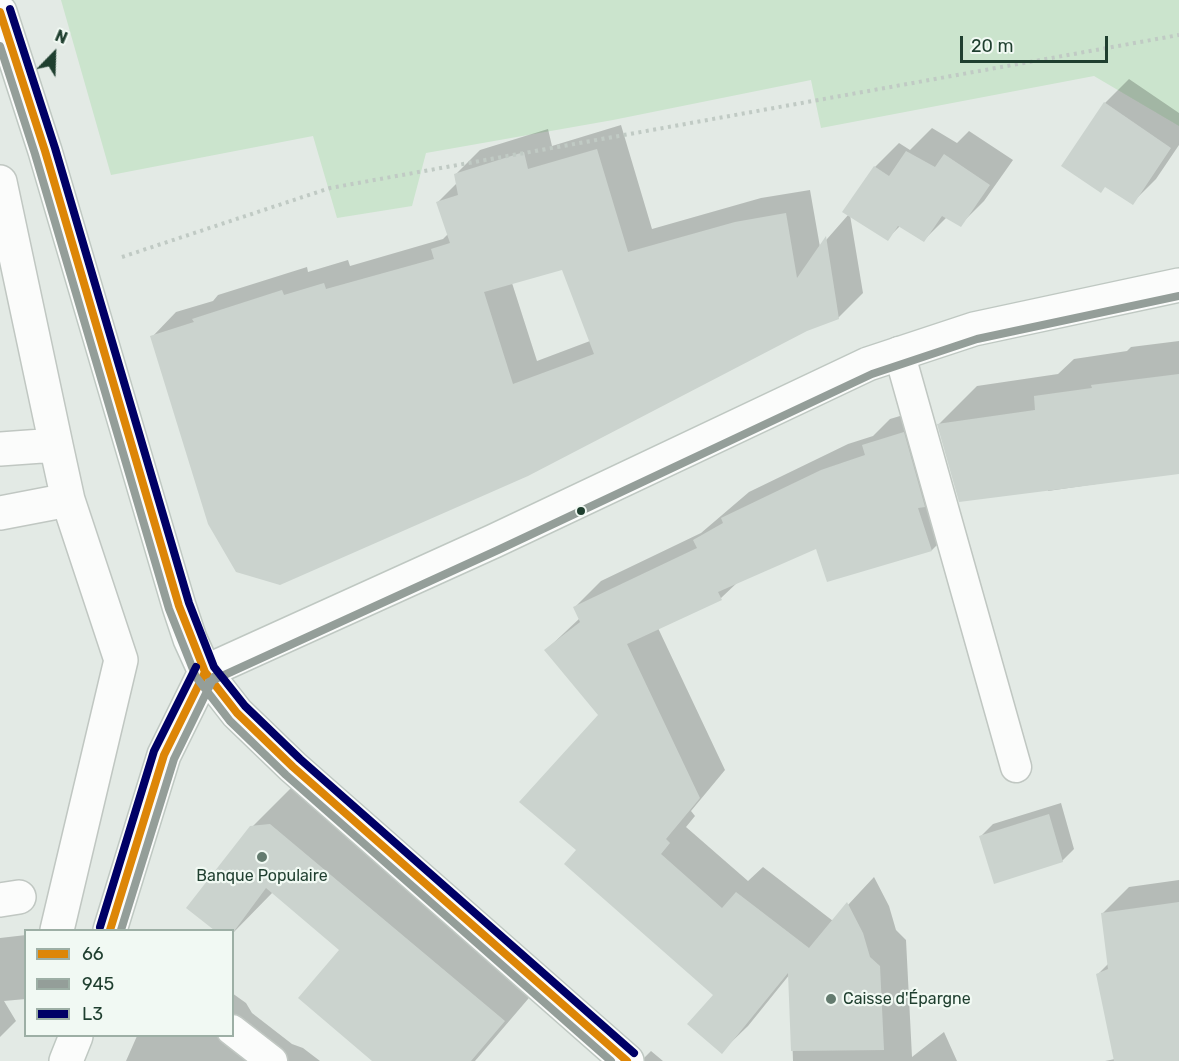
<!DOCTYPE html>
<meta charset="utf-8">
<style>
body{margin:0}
#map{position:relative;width:1179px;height:1061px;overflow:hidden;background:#e3eae5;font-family:Rubik,sans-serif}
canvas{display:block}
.legend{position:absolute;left:24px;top:929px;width:210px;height:108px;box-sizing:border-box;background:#f1f9f3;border:2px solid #9dafa5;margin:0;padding:8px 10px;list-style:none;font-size:18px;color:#1f3f2f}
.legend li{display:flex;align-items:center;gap:12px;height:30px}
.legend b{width:30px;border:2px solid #9dafa5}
.north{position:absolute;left:24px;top:24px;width:60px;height:60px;-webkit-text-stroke:4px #f1f9f3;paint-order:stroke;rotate:23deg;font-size:16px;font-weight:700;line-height:24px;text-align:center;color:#1f3f2f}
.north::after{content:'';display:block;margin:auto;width:21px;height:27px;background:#1f3f2f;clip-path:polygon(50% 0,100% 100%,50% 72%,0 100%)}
.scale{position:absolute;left:960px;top:36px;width:148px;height:27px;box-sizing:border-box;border:3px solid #1f3f2f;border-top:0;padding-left:8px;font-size:18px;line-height:21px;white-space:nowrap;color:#1f3f2f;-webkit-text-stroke:4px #f1f9f3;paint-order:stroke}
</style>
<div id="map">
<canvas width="1179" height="1061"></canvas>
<ul class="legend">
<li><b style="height:8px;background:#dd8607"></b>66</li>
<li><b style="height:8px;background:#949e99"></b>945</li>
<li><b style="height:8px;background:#006"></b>L3</li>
</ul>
<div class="north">N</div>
<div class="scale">20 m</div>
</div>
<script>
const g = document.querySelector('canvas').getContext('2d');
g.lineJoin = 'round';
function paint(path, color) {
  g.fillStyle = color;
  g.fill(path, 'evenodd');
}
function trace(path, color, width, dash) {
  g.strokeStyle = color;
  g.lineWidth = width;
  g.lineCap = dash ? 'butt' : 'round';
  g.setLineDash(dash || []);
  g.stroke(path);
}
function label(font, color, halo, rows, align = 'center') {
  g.font = font + ' Rubik,sans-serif';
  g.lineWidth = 4.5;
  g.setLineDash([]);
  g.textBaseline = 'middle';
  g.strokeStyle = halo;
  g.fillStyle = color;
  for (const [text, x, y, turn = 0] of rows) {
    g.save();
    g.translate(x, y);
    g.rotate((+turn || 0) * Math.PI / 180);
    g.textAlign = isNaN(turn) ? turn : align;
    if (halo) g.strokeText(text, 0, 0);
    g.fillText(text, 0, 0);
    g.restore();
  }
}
const green = new Path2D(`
 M61 0H1179V126L1094 76 821 128 811 80 613 120 426 153 412 206 337 218 313 136 111 175Z`);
const shadow = new Path2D(`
 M1129 79 1179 113V145L1156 179 1132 203 1105 103Z
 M621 125 652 229 761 198 810 190 820 247 849 214 844 211 875 167 899 143 910 150 932 128 957 143 969 131 1013 160 984 201 960 225 947 217 923 241 900 226 887 239 850 215 863 293 838 318 806 329 524 477 152 337 176 312 213 301 218 295 307 267 308 272 348 260 350 266 443 239 448 234 438 202 457 183 456 174 480 150 548 129 552 146ZM563 268 590 341 537 361 512 283Z
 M1179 341V472L1048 491V488L939 424 977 386 1058 374 1074 359 1127 351 1131 347Z
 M930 407 958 524 932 550 817 547 739 581 721 598 658 628 725 770 691 811 695 816 686 827 748 881 763 867 833 921 874 877 889 906 896 930 906 940 912 1057 944 1032 957 1061H793L790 974 748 1026 721 1052 715 995 578 850 600 715 546 650 580 618 575 607 601 581 701 533 749 492 848 444 873 436 890 419Z
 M295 784 546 978 475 1061H374L341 949 273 892 232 934V930H216L188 908 252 827Z
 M1061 803 1074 849 1062 861 981 836 993 824Z
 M1179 880V1061H1105L1115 1059 1098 974 1109 963 1103 913 1129 887Z
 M26 935V999L4 1001 16 1021 0 1037V938Z
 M232 993 246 1003 252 1013 292 1044 303 1048 320 1061H126L137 1036H232Z
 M651 1051 663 1061H641Z`);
const building = new Path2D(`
 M1104 102 1171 148 1133 205 1105 187 1101 193 1061 166Z
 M597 149 628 252 735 222 786 213 797 278 826 236 839 319 807 331 528 476 280 585 236 572 208 524 150 336 194 322 192 319 282 290 284 295 324 283 326 289 434 259 431 249 450 243 436 202 458 195 454 174 524 152 528 169ZM562 270 594 354 513 384 484 292Z
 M906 151 935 167 944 154 990 185 961 227 942 216 924 242 898 226 888 241 842 212 874 166 889 176Z
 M1179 374V474L959 502 937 424 1035 410 1034 396 1092 388 1091 385Z
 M904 432 925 507 918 508 932 551 827 582 816 549 718 592 722 600 627 644 700 798 666 839 670 843 661 854 722 908 736 892 809 948 847 902 863 933 870 957 880 966 884 1050 791 1051 788 973 722 1054 687 1024 713 995 564 864 576 850 519 802 598 715 544 650 580 622 573 607 697 548 693 540 723 523 721 518 821 470 865 455 862 445Z
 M1049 814 1063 862 994 884 979 836Z
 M270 824 505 1021 471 1061H372L298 998 339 950 266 888 232 934V930H214L186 908 250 826Z
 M1179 902V1061H1114L1096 974 1108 969 1101 913Z`);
const path = new Path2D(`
 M122 257 330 188 1179 35`);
const lane = new Path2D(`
 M899 352 1016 767
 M232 1030 272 1061`);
const street = new Path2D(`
 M0 182 56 445 0 449
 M56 445 68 500
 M0 513 68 500 121 660 57 930
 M0 900 19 897`);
const secondary = new Path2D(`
 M0 12 45 151 179 606 190 639 205 672 237 713 293 767 627 1061
 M205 672 494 541 868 364 974 329 1179 285
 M110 930 164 755 205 672
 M66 1061 76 1036`);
const bus1 = new Path2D(`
 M0 12 45 151 179 606 205 672 237 713 293 767 627 1061
 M110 930 164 755 205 672`);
const bus2 = new Path2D(`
 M0 46 35 154 169 609 196 677 230 721 286 775 611 1061
 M209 682 498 550 872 374 977 339 1179 296
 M121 930 174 759 214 677`);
const bus3 = new Path2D(`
 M10 9 55 148 189 603 214 667 245 706 300 759 634 1053
 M100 927 154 751 196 667`);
const markers = [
 [581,511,5,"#1f3f2f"],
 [262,857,6,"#647b6f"],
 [831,999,6,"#647b6f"]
];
const poiNames = [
 ["Banque Populaire",262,876],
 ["Caisse d'Épargne",843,999,"left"]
];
paint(green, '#cbe4cd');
paint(shadow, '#0003');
paint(building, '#cbd3ce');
trace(lane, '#c0c7c2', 33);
trace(street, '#c0c7c2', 36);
trace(secondary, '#bfc8c2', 36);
trace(path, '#c0cac4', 4, [3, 4.5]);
trace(lane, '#fbfcfb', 30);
trace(street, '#fbfcfb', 33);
trace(secondary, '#fbfcfb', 33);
trace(bus1, '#dd8607', 8);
trace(bus2, '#949e99', 8);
trace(bus3, '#006', 8);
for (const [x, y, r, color] of markers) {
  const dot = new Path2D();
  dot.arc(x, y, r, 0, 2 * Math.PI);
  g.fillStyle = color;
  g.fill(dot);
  trace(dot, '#f1f9f3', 2);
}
label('16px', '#1f3f2f', '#f1f9f3', poiNames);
</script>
